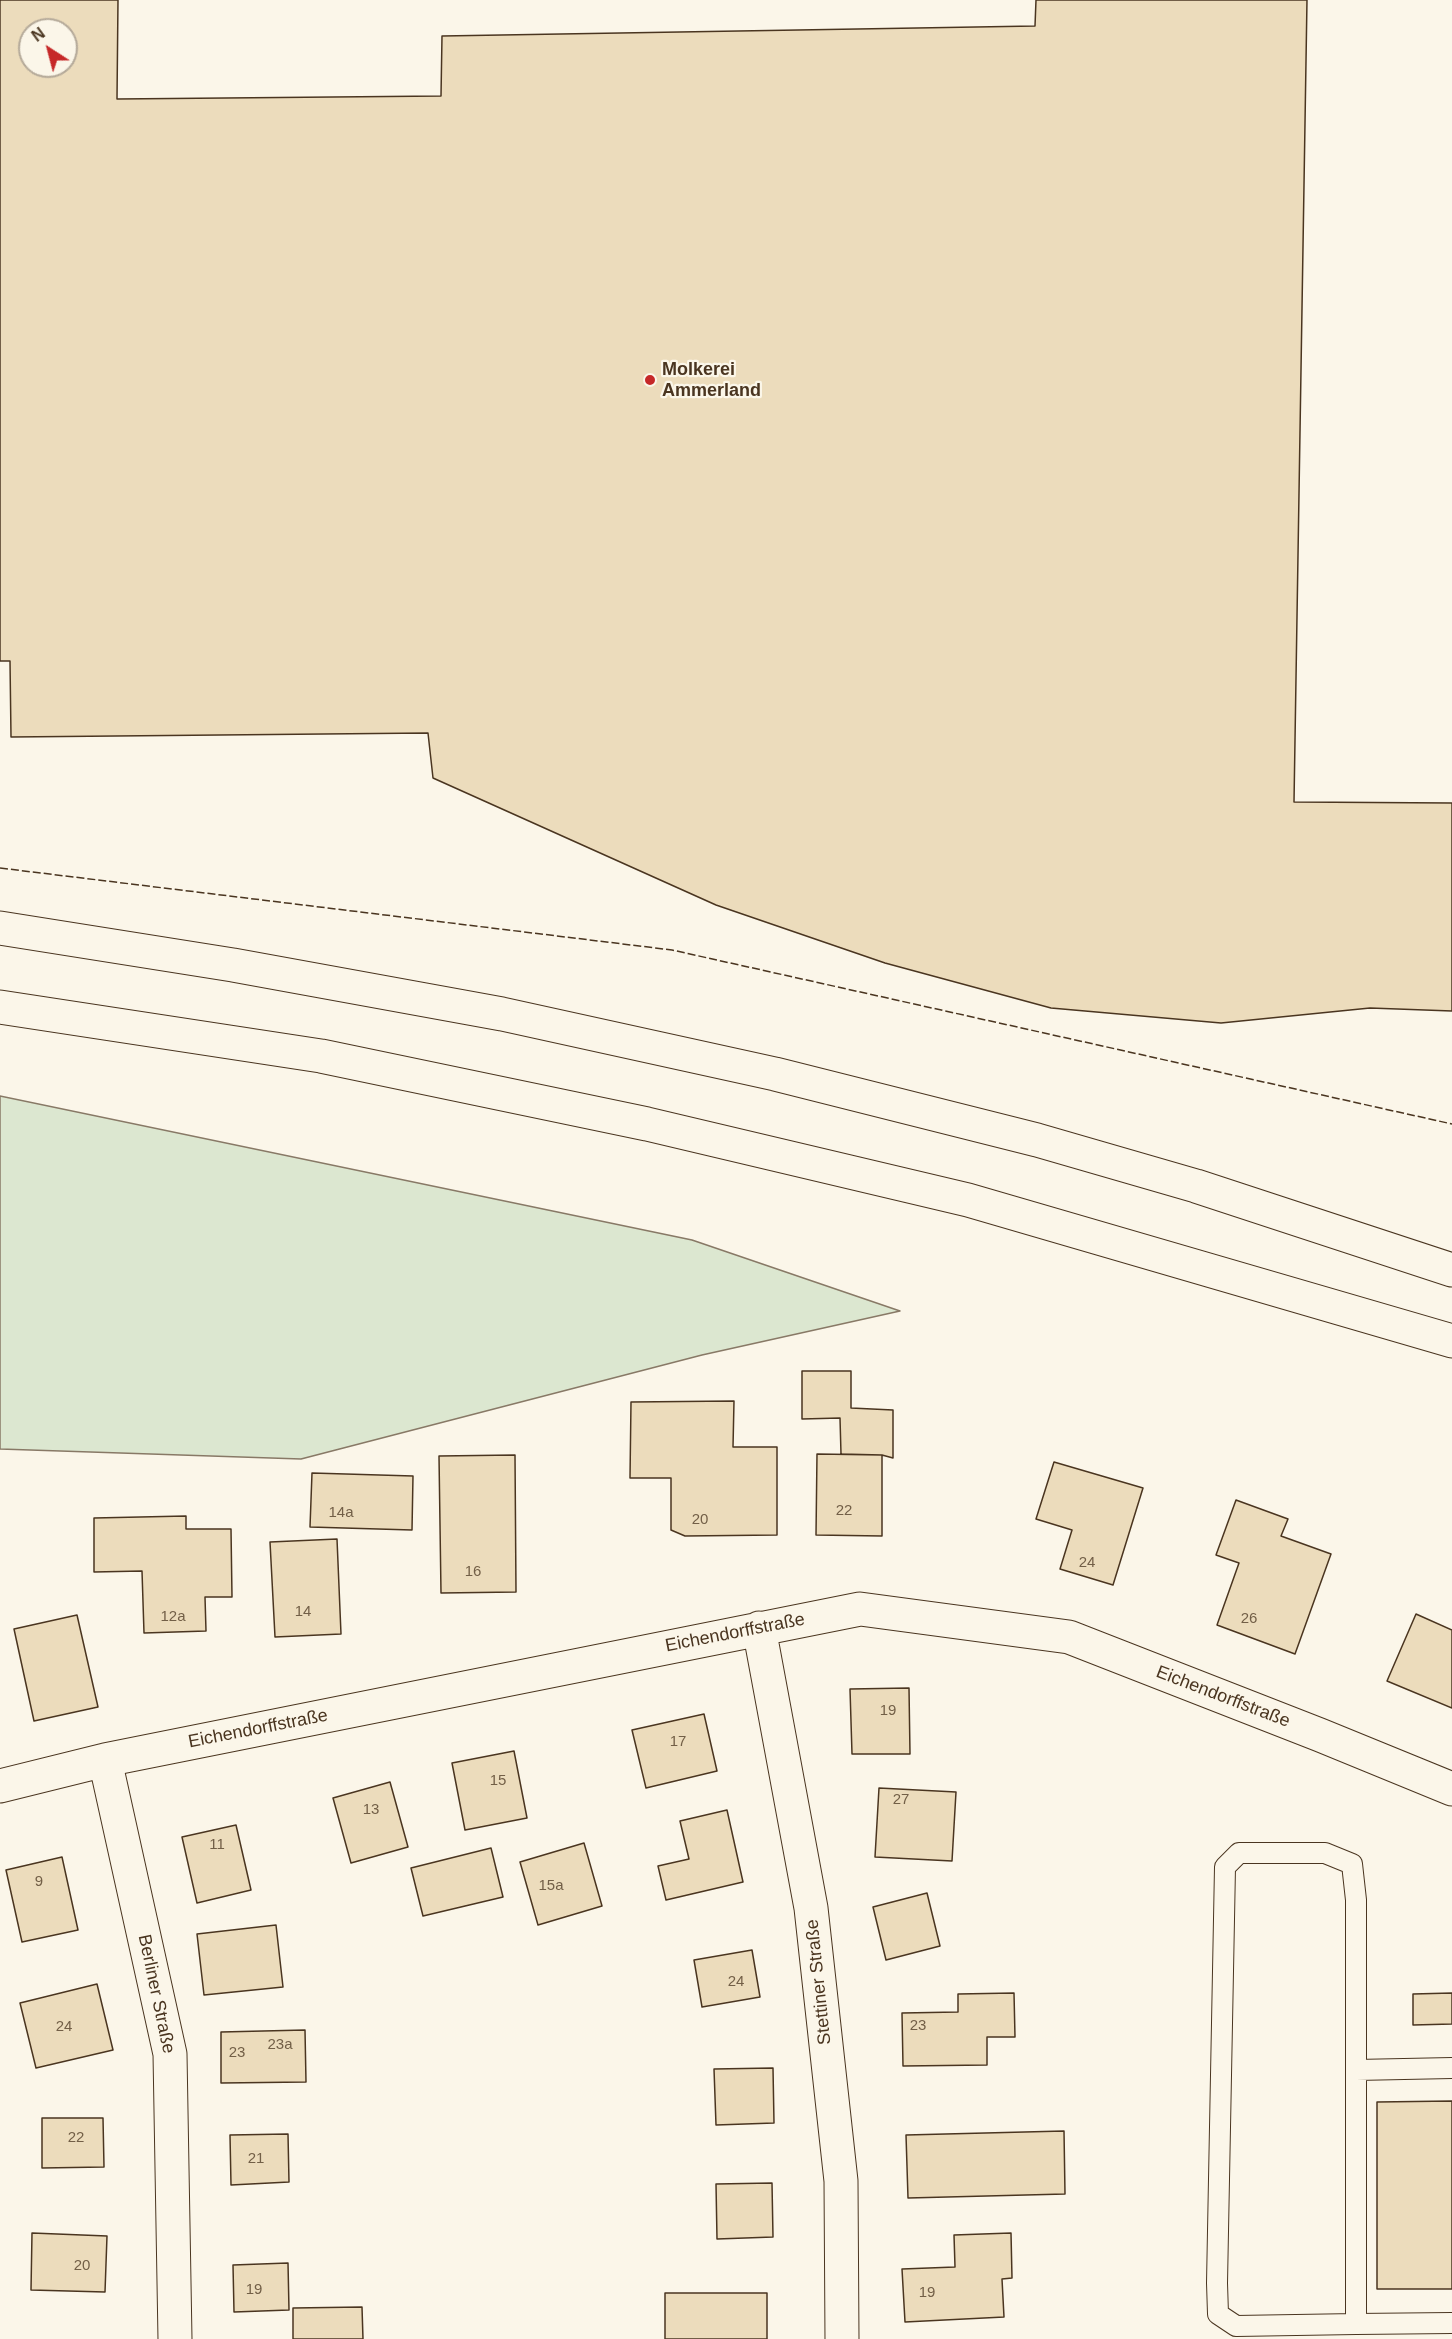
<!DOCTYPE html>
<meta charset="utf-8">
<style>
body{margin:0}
#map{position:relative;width:1452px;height:2339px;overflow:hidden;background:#fbf6e9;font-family:Helvetica,sans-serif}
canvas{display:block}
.north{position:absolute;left:18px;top:18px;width:60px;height:60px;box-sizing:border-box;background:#fbf6e9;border:2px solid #b4a999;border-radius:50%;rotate:324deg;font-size:16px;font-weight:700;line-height:24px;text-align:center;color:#4a3520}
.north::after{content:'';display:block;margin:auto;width:21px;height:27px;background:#c62828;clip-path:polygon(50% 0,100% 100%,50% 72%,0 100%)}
</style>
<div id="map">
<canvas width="1452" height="2339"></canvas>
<div class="north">N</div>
</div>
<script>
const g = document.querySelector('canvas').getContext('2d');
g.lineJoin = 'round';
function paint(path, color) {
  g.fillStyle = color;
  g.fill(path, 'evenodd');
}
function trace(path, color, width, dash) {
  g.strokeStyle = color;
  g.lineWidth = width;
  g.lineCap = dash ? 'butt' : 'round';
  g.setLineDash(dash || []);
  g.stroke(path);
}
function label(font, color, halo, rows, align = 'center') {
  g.font = font + ' Helvetica,sans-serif';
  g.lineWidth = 4.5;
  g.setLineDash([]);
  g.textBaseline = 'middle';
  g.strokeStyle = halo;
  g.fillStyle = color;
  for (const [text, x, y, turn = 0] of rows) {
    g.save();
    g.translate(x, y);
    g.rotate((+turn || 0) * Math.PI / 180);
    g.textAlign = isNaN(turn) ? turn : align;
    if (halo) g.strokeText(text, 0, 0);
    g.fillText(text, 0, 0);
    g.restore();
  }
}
const green = new Path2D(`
 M0 1096 692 1240 900 1311 702 1355 301 1459 0 1449Z`);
const building = new Path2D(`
 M0 0H118L117 99 441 96 442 36 1035 26 1036 0H1307L1294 802 1452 803V1011L1370 1008 1221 1023 1051 1008 885 963 716 905 433 778 428 733 11 737 10 661H0ZM30 30H66V66H30Z
 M802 1371H851V1408L893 1410V1458L882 1455 841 1454 840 1418 802 1419Z
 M734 1401 733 1447H777V1535L685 1536 671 1530V1478H630L631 1402Z
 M817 1454 882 1455V1536L816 1535Z
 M515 1455 516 1592 441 1593 439 1456Z
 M1054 1462 1143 1488 1113 1585 1060 1569 1072 1530 1036 1519Z
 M312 1473 413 1476 412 1530 310 1527Z
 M1236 1500 1288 1519 1281 1536 1331 1554 1295 1654 1217 1625 1239 1563 1216 1555Z
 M186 1516V1529H231L232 1597H205L206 1631 144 1633 142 1571 94 1572V1518Z
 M337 1539 341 1634 275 1637 270 1542Z
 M1416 1614 1452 1630V1708L1387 1681Z
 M77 1615 98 1707 34 1721 14 1629Z
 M909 1688 910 1754H852L850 1689Z
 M704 1714 717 1771 646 1788 632 1730Z
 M514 1751 527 1818 465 1830 452 1763Z
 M390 1782 408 1847 351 1863 333 1798Z
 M879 1788 956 1792 952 1861 875 1857Z
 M727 1810 743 1882 666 1900 658 1866 689 1859 680 1821Z
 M236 1825 251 1890 197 1903 182 1837Z
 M584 1843 602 1906 538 1925 520 1862Z
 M491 1848 503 1897 423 1916 411 1868Z
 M62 1857 78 1930 22 1942 6 1870Z
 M927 1893 940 1946 886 1960 873 1907Z
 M276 1925 283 1987 204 1995 197 1934Z
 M752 1950 760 1997 702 2007 694 1960Z
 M97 1984 113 2050 36 2068 20 2003Z
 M1014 1993 1015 2037H987V2065L903 2066 902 2013 958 2012V1994Z
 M1452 1993V2024L1413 2025V1994Z
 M305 2030 306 2082 221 2083V2032Z
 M773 2068 774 2123 716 2125 714 2069Z
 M1452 2101V2289H1377V2102Z
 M42 2118H103L104 2167 42 2168Z
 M1064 2131 1065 2194 908 2198 906 2135Z
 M288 2134 289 2182 231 2185 230 2135Z
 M772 2183 773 2237 717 2239 716 2184Z
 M32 2233 107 2236 105 2292 31 2290Z
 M1011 2233 1012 2278 1002 2279 1004 2317 905 2322 902 2269 955 2267 954 2235Z
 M288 2263 289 2310 234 2312 233 2265Z
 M665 2293H767V2339H665Z
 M362 2307 363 2339H293V2308Z`);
const service = new Path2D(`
 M1452 2068 1356 2070V2324L1452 2323
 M1356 2324 1236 2326 1218 2314 1217 2283 1225 1867 1239 1853H1325L1352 1864 1356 1900V2070`);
const minor = new Path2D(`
 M759 1628 811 1908 841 2181 842 2339
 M105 1760 170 2054 175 2339
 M0 1786 105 1760 860 1609 1069 1637 1320 1735 1452 1789`);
const motorway = new Path2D(`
 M0 928 233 965 502 1014 775 1074 1037 1140 1196 1186 1452 1270
 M0 1007 321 1056 647 1124 968 1200 1452 1341`);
const fence = new Path2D(`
 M0 868 672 950 1452 1124`);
const markers = [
 [650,380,6,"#c62828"]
];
const numberNames = [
 ["22",844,1511],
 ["14a",341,1513],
 ["20",700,1520],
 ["24",1087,1563],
 ["16",473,1572],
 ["14",303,1612],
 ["12a",173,1617],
 ["26",1249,1619],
 ["19",888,1711],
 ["17",678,1742],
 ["15",498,1781],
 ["27",901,1800],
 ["13",371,1810],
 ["11",217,1845],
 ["9",39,1882],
 ["15a",551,1886],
 ["24",736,1982],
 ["23",918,2026],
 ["24",64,2027],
 ["23a",280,2045],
 ["23",237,2053],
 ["22",76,2138],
 ["21",256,2159],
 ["20",82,2266],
 ["19",254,2290],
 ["19",927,2293]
];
const poiNames = [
 ["Molkerei",662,370],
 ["Ammerland",662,391]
];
const streetNames = [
 ["Eichendorffstraße",735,1633,-11],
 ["Eichendorffstraße",1223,1697,21],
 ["Eichendorffstraße",258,1729,-11],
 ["Stettiner Straße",819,1982,-96],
 ["Berliner Straße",156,1994,78]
];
paint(green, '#dce7d0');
trace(green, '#887966', 1.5);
paint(building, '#ecdcbc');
trace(building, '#4a3520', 1.5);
trace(service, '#4a3520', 22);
trace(minor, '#4a3520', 35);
trace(motorway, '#4a3520', 35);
trace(service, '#fbf6e9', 20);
trace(minor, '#fbf6e9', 33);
trace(motorway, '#fbf6e9', 33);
trace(fence, '#4a3520', 1.5, [8, 3]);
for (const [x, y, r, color] of markers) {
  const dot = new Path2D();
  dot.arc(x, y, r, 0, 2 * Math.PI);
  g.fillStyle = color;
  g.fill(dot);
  trace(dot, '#fbf6e9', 2);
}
label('15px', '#725f47', null, numberNames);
label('bold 18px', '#4a3520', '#fbf6e9', poiNames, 'left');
label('18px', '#4a3520', '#fbf6e9', streetNames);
</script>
